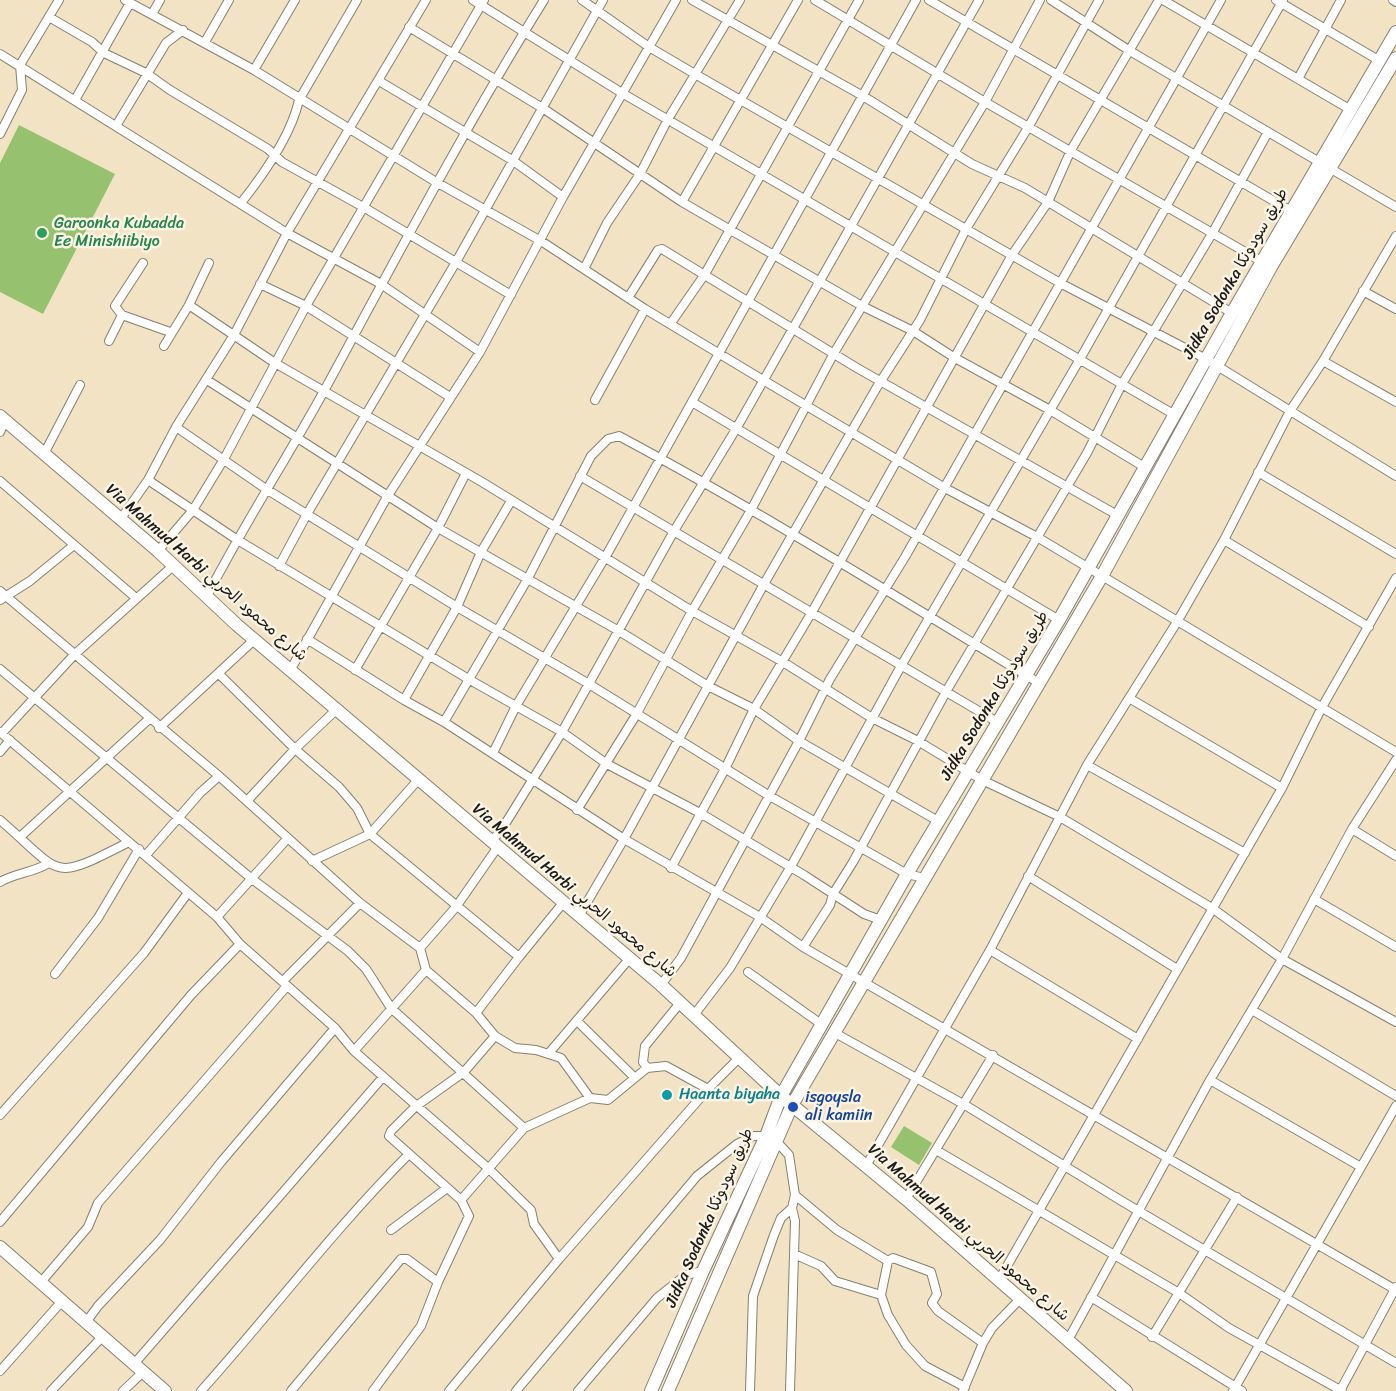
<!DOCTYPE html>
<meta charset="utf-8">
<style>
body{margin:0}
canvas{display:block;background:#f1e3c4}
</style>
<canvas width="1396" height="1391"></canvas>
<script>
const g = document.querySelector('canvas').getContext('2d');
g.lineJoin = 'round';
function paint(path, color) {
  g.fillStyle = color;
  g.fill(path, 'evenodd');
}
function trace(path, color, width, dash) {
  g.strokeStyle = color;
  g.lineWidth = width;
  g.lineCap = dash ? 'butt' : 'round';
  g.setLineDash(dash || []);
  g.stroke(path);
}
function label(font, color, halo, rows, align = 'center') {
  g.font = font + ' Sriracha,"Playpen Sans Arabic",sans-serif';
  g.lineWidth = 5;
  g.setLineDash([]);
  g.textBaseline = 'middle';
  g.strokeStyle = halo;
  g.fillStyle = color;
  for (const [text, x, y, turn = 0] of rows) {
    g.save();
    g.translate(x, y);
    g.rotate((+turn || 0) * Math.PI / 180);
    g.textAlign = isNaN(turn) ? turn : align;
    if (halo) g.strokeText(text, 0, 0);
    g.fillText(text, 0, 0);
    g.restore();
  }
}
const green = new Path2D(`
 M19 125 115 174 43 314 0 292V163Z
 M904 1126 932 1143 919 1165 891 1147Z`);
const street = new Path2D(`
 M125 0 254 70 436 182 541 241 645 309 763 380 945 488 1037 537 1396 752
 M473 0 622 93 1175 415
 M582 0 649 47 695 74 1062 284 1206 359 1396 476
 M692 0 863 96 972 164 1025 188 1232 313
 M815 0 985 102 1266 264
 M929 0 1291 211
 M1051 0 1130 51 1396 207
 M1163 0 1351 110
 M1276 0 1380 61
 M1393 0 1396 2
 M152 14 160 0
 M49 17 92 42 104 53 146 73 170 90 268 149 282 162 365 208 511 295
 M409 27 544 109 682 202 862 306 913 331 955 358 1050 410 1146 468
 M205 42 229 0
 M0 54 287 233 381 284 480 352
 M254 70 295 0
 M1299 77 1341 0
 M379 81 512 160 563 197
 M75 100 130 3
 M116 126 166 43 183 30
 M0 134 22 90 20 65 59 0
 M682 202 798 0
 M241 203C264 174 291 136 299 100L357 0
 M584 269 607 223 640 174 668 119 740 0
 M260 284 306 306 450 397
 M1363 291 1396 309
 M628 298 658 250 662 249 857 368 1119 516
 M189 305 275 363 482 482 692 611 783 662 872 718 918 741 982 780 1060 817 1212 908 1282 959 1396 1022
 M122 315 170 332
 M671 323 705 274 859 0
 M109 341 122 315 115 306 143 263
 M164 346 189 305 209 263
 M1323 361 1396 402
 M207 380 438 528 619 631 708 686 754 709 799 741 938 821
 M595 400 645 309
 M692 402 1059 620
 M176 427 266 489 457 607 589 684 768 795 907 874 924 878
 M0 432 5 420
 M44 454 80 385
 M1258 472 1396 554
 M580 476 999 723
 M148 480 236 539 470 680 562 732 607 764 700 813 804 875 864 914 881 920
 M0 481 136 598
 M120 520 148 480 176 427 234 335 287 233 426 0
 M1224 540 1369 627
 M158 551 193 510 224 459 306 306 484 0
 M279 566 307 514 456 262 603 0
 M0 591 219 776 360 903 420 948 426 970 476 1013 495 1036 515 1048 536 1050 561 1058 590 1098
 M207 596C243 526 286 460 324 391 395 260 465 127 544 0
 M0 600 30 581 74 545
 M307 639 404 700 444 722 624 839 760 917 803 947 1396 1290
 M0 669 252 879 348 951 366 969 391 1008 524 1128
 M291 669 387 497 480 352 563 197 676 0
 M355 670 438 528 466 473
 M219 674 295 749 339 787 357 808 370 834 519 957 563 903
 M1129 698 1282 788
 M404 700 457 607 481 552 511 501
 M444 722 527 580 591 456 608 439 619 436C763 513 900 599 1039 683
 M159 728 254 640
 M0 732 217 917 240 944 335 1028 354 1051 488 1168 531 1210 534 1224 559 1259
 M2 733 74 655 174 565
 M0 752 10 740
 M493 753 516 706 606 556 916 0
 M1087 765 1245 853
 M247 801 295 749 337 709
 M577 810 636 715 692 611 751 510 834 353 985 102 1040 0
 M0 820C64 875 49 883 129 842
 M1352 829 1396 856
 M20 837 149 719
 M491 842 502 829 562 732 674 531 736 429 979 0
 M146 855 200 793 219 776
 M312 861 370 834 418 780
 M671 868 725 769 754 709 812 612 1012 255 1048 202 1071 150 1159 0
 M1028 876 1177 969
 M0 882C15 873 32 873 47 864
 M1314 899 1396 947
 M579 916 624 839 764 584 877 387 920 320 966 229 1029 126 1099 0
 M217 917 287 839
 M803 947 830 905 833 894 853 862 947 690 1087 453 1122 384 1213 232 1268 132
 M420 948 456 907 497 848
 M990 950 1138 1039
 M748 972 821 1024
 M55 974 98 918 139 849
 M283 981 360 903
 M661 985 681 958 799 741 830 679 905 557 1221 0
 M1252 1010 1396 1096
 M476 1013 519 957
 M694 1015 730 968 790 868 901 666 1080 359 1283 0
 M577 1021 634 1077
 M835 1033 965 1105 1125 1203 1396 1363
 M354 1051 426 970
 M549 1053 630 958
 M647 1068 666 1066 708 1089
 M1210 1080 1361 1167
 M0 1115 144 953 187 894
 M936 1150 1179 1293 1229 1328 1342 1391
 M866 1166 990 950 1087 765 1177 622 1224 540 1290 411 1323 361 1396 236
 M795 1195 837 1230 888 1261
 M906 1199 993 1055
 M461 1200 389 1136 391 1131 415 1107 464 1072 495 1036
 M0 1222 191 995 240 944
 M391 1230 447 1188
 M794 1254 821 1266 835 1281 881 1295
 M888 1261 881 1295 888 1315 906 1345 925 1366 965 1387
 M888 1261 893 1258 931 1272 937 1294 932 1303 938 1311 983 1343
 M999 1280 1282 788 1322 707 1396 578
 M42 1281 88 1227 98 1203 287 986
 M1091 1297 1242 1391
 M87 1321 98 1306 160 1240 221 1162 335 1028
 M1152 1337 1237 1197
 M1068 1340 1210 1080 1282 959 1352 829 1396 760
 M134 1364 383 1077
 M0 1371 63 1300
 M51 1391 103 1336
 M123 1391 143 1372
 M201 1391C271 1313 334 1229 409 1154
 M291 1391 401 1259H407L438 1282
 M373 1391 421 1326 438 1282 469 1216 461 1200 524 1128 590 1098 608 1100 647 1068 643 1062 645 1046 680 1003
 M449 1391 559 1259 708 1089 739 1058
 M516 1391 697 1176 737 1144 753 1136H766
 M578 1391 657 1298 686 1275 703 1271
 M750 1391 753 1296 774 1235 781 1218 792 1208 795 1195 789 1155 777 1142
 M790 1391 795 1221 792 1208
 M963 1391 983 1343 992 1328 1020 1299
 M1233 1391 1396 1106
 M1340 1391 1396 1287`);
const secondary = new Path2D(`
 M0 416 158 551 237 625 661 985 781 1096 906 1199 1126 1391
 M0 1247 165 1391
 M651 1391 703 1271 766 1136 781 1096 907 874 1059 620 1232 313 1396 32
 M668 1391 792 1105 1102 576 1271 267 1396 58`);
const markers = [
 [42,233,6,"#2e9e5b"],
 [667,1095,6,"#0f9aa8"],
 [793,1107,6,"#1a4fb4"]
];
const leisureNames = [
 ["Garoonka Kubadda",54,224],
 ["Ee Minishiibiyo",54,242]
];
const streetNames = [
 ["Jidka Sodonka طريق سودونكا",1236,274,-60],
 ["Via Mahmud Harbi شارع محمود الحربي",206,573,41],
 ["Jidka Sodonka طريق سودونكا",995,696,-59],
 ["Via Mahmud Harbi شارع محمود الحربي",574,891,40],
 ["Jidka Sodonka طريق سودونكا",710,1218,-66],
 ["Via Mahmud Harbi شارع محمود الحربي",968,1233,41]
];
const cultureNames = [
 ["Haanta biyaha",679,1095]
];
const transitNames = [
 ["isgoysla",805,1098],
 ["ali kamiin",805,1116]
];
paint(green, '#96c270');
trace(street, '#868070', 10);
trace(secondary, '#868070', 14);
trace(street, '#fff', 8);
trace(secondary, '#fff', 12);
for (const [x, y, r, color] of markers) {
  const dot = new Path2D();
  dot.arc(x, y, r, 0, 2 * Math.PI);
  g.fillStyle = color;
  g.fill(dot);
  trace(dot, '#fcf5e5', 2);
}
label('16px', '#27864d', '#fcf5e5', leisureNames, 'left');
label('16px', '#1c1c1c', '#fcf5e5', streetNames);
label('16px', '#0d838f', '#fcf5e5', cultureNames, 'left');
label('16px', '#164399', '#fcf5e5', transitNames, 'left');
</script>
